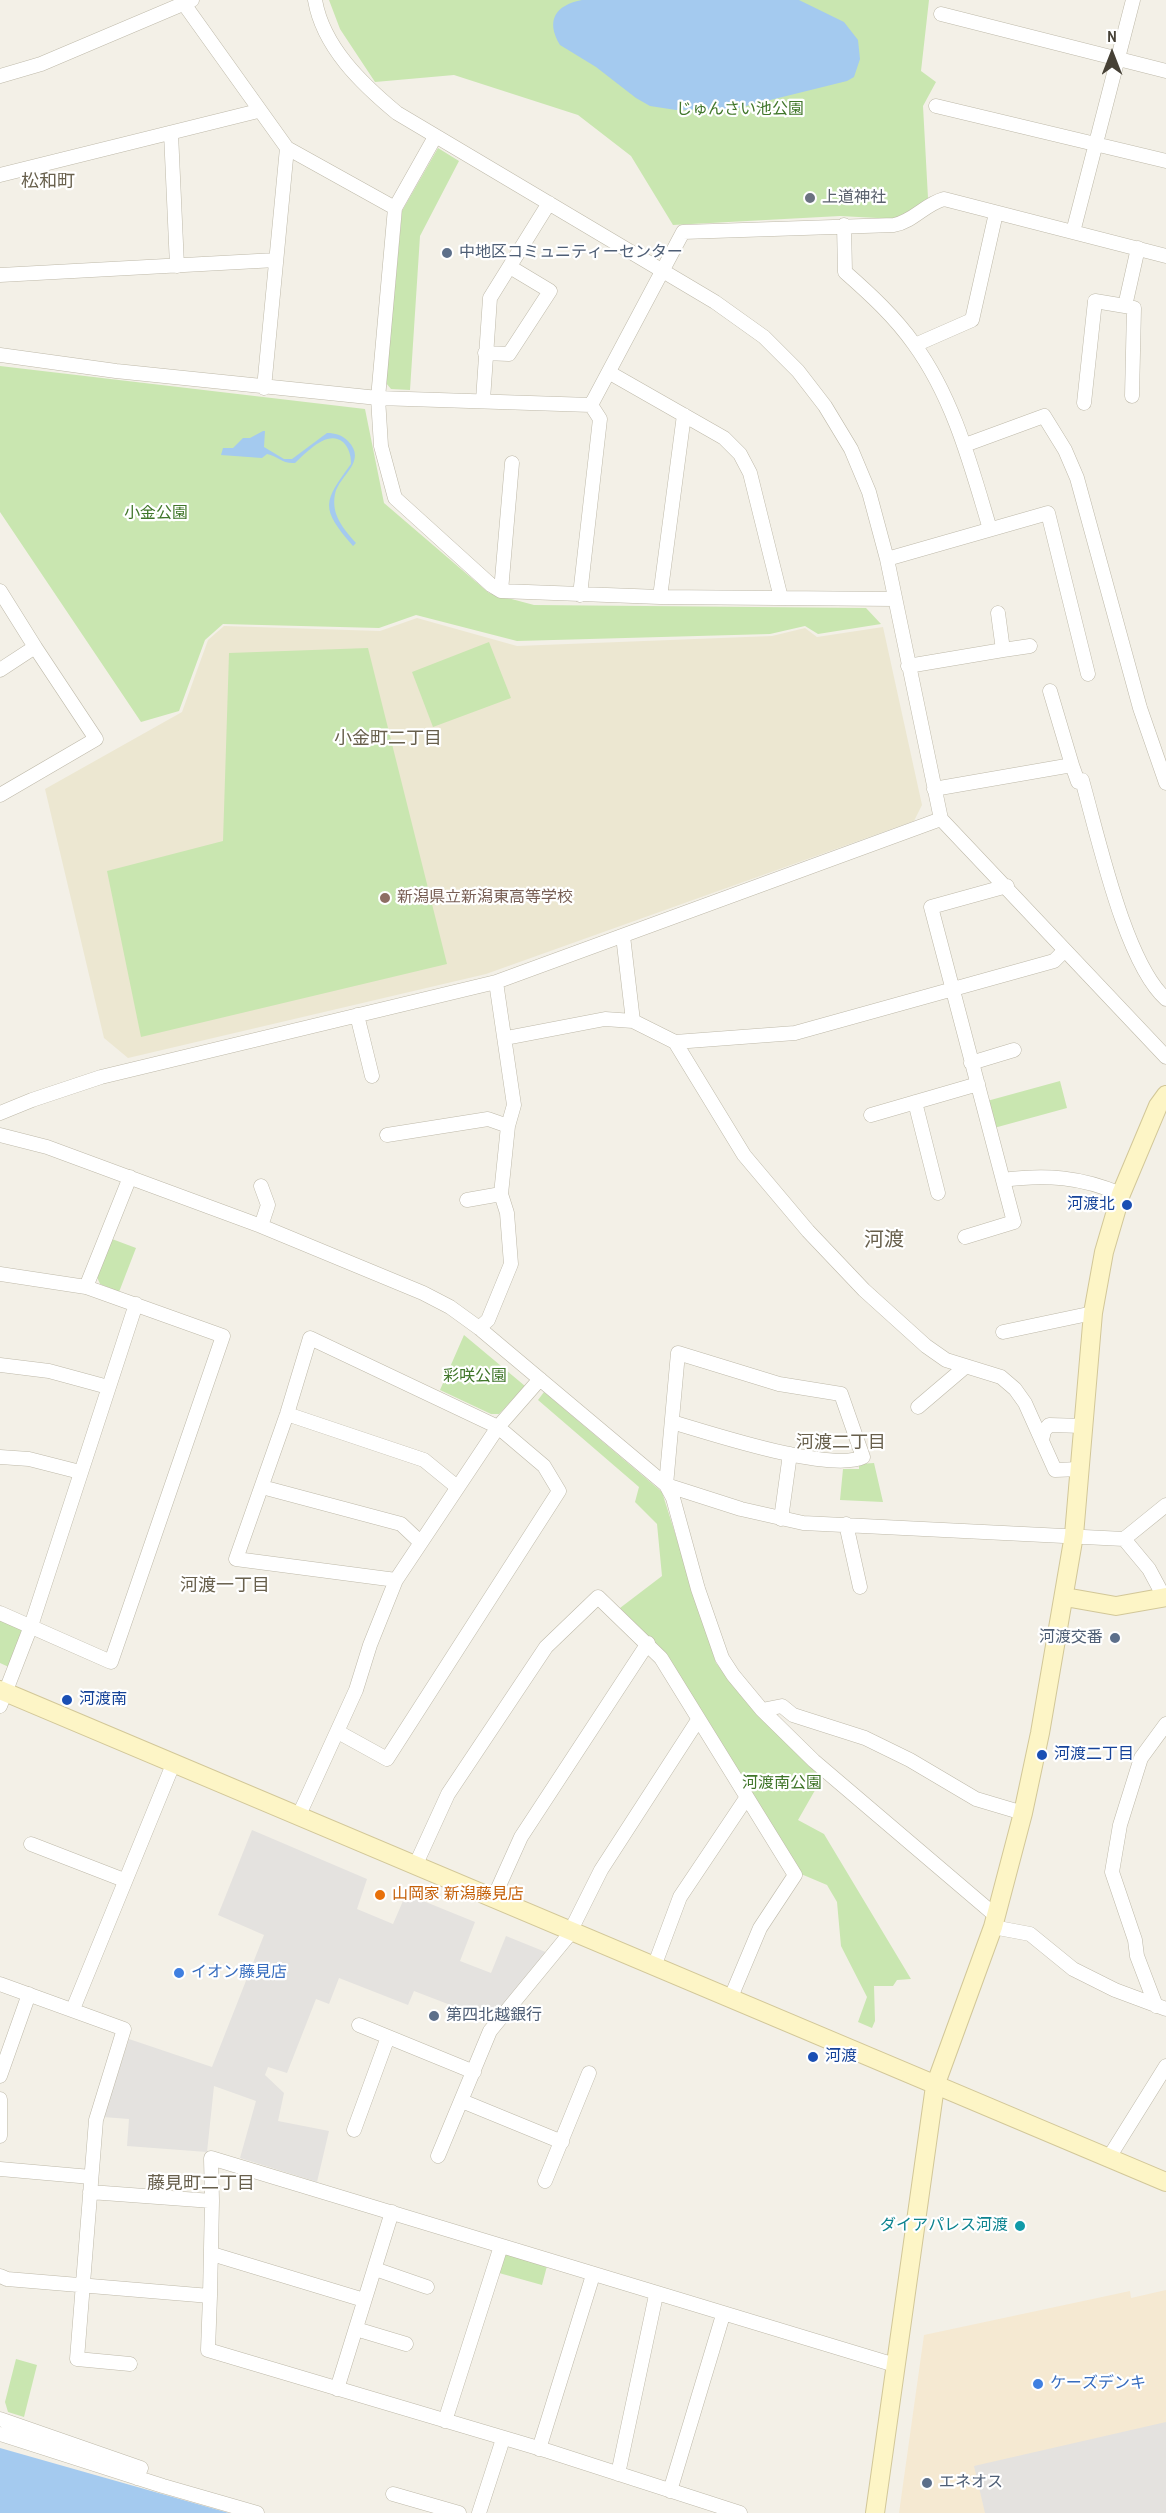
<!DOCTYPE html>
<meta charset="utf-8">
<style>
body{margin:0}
#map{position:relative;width:1166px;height:2513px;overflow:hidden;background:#f3f0e7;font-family:"Archivo Narrow",sans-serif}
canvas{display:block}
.north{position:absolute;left:1082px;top:24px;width:60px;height:60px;-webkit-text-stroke:4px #fff;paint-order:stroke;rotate:0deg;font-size:16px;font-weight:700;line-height:24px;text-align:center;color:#464136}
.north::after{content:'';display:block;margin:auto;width:21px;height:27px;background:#464136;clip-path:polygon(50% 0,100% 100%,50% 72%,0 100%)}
</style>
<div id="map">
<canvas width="1166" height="2513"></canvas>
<div class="north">N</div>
</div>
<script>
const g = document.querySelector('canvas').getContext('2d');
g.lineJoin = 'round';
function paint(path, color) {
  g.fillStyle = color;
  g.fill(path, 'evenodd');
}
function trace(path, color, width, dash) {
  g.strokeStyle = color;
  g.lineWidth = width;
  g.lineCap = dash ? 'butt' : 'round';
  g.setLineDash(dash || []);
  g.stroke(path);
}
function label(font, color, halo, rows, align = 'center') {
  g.font = font + ' "Archivo Narrow","Noto Sans JP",sans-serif';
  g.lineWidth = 4.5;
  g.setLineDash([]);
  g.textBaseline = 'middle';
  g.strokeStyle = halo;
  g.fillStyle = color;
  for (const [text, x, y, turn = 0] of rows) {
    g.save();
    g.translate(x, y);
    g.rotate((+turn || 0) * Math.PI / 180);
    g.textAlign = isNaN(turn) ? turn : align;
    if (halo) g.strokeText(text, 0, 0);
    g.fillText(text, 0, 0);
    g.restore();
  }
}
const commercial = new Path2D(`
 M1166 2290V2513H899L924 2335 1130 2291 1131 2298Z`);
const education = new Path2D(`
 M417 618 517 646 772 636 805 628 817 637 883 627 922 805 914 821 486 974 128 1058 104 1038 45 789 182 712 208 640 224 626 380 631Z`);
const green = new Path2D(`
 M329 0H929L921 71 936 82 923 106 928 198 911 212 896 219 840 216 673 225 631 156 578 115 454 75 375 82 340 29Z
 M438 148 459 161 420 236 410 390 391 389 386 383 402 211Z
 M0 366 365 409 384 503 489 593 534 605 866 608 881 624 818 634 805 626 770 634 517 641 416 615 379 628 223 624 205 640 179 711 141 722 0 512Z
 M489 642 511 698 433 727 412 672Z
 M368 648 447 964 141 1037 107 871 223 841 229 653Z
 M1060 1081 1067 1108 994 1128 987 1101Z
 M112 1239 136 1248 119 1292 100 1284 97 1277Z
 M464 1335 525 1386 499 1414H491L440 1390Z
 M544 1392 662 1492 716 1663 759 1716 822 1778 798 1820 824 1834 911 1979 897 1980 893 1986H874L875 2021 872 2028 858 2022 867 1997 841 1946 837 1902 827 1885 801 1874 650 1639 620 1608 662 1576 657 1524 635 1502 639 1487 538 1400Z
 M874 1463 883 1502 840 1500 843 1469H859V1464Z
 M0 1617 27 1628 11 1668 0 1663Z
 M505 2254 547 2266 542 2285 499 2273Z
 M16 2359 37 2365 24 2417 8 2412 5 2402Z`);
const parking = new Path2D(`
 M252 1830 367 1879 357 1909 393 1924 406 1894 475 1922 460 1961 491 1973 506 1936 548 1953 492 2021 414 1991 408 2005 339 1978 329 2004 316 1999 287 2073 268 2067 265 2075 284 2093 278 2121 329 2131 317 2182 240 2158 256 2101 214 2086 207 2152 127 2146 129 2119 103 2117 129 2039 212 2067 264 1935 218 1915Z
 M1166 2422V2513H985L974 2466Z`);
const water = new Path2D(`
 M582 0H799L844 22 858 40 860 59 854 77 847 81 734 109 676 110 650 106 636 98 596 67 560 45C545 20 556 5 582 0Z
 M263 431H265L264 447 284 459H292L327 433C335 433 342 435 348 441 368 462 339 475 335 494 331 515 343 528 356 543L353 546C320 508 323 502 351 464 351 455 349 448 343 442 327 429 306 453 295 463 282 464 278 456 267 454L262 458 221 455 223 448H233L243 438H250Z
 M0 2448 229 2513H0Z`);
const street = new Path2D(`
 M315 0C323 47 362 84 397 113L715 302 764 337 798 371 825 406 851 449 869 492 887 559 941 819 1166 1057
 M184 4 287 148 395 208
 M941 14 1166 71
 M0 76 41 64 192 0
 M936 106 1166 161
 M171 133 177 266
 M435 137 395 208 378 398 381 446 395 498 491 585 501 591 660 597 894 599
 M0 175 258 111
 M844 225 845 272C870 294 895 317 914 344 954 399 971 466 990 529
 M1073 232 1133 0
 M0 275 276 260
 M915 345 972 320 996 213
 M485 353 509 354 550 291 510 267
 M0 355 116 371 378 398 591 405 683 232 894 225C914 221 925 204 944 199L1166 256
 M610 373 724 438 740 454 750 473 781 598
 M264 388 287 148
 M1132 396 1134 308 1125 306 1138 248
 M483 400 490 298 549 203
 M1084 403 1095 301 1125 306
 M965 445 1044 416 1065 450 1077 478 1140 708 1166 783
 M887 559 1048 513 1088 674
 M0 591 35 647 0 670
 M501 591 512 463
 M580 595 600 419 591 405
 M660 597 684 415
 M1003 650 1030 646
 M908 666 1003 650 998 613
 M1050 691 1072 765
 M934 789 1072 765 1078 782 1082 780C1098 836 1125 963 1166 999
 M0 795 96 739 35 647
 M623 936 633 1021
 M357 1015 372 1076
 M506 1038 605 1019 633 1021 675 1042 744 1155 808 1231 864 1290 926 1346 946 1360 1001 1377 1015 1389 1025 1403 1055 1470 1080 1469
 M675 1042 795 1033 1054 961 1064 951
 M971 1063 1014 1050
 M915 1102 938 1193
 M0 1113 32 1100 101 1077 496 982 941 819
 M871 1115 978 1084
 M0 1135 47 1147 261 1226 423 1293 450 1307 479 1328 666 1485 673 1498 698 1589 722 1658 733 1675 762 1710 814 1761 996 1916
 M387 1135 488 1119 508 1126
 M1003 1180C1046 1174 1081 1177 1121 1194
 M261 1186 268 1205 261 1226
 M467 1200 501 1194
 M965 1237 1014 1222 931 907 1007 886
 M0 1274 86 1287 223 1336 111 1662 0 1613
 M86 1287 130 1177
 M479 1328 488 1320 511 1264 507 1213 501 1194 508 1126 514 1105 496 982
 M1003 1332 1093 1313
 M0 1365 49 1371 108 1387
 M918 1407 965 1367
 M287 1414 424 1460 457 1487
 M672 1422C710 1433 830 1473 863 1457L841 1394 779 1384 678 1353 666 1485 741 1509 803 1523 1124 1539 1149 1569 1164 1597
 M1042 1440 1044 1431 1049 1425 1084 1426
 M0 1457 29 1459 80 1472
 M262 1487 401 1524 419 1541
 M781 1519 790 1454
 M846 1524 860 1587
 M1124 1539 1166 1505
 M0 1706 31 1626 136 1304
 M762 1710 782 1706 793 1715 865 1738 910 1760 976 1799 1023 1813
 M338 1732 387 1759 559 1491 544 1466 498 1427 310 1338 287 1414 236 1559 396 1580
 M299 1815 356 1690 370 1645 396 1580 498 1427 540 1379
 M31 1844 124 1880
 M416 1864 448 1794 546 1647 598 1597 661 1658 795 1875 760 1928 731 1997
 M494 1897 521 1837 648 1643
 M993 1927 1030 1934 1073 1969 1115 1990 1166 2009
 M571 1930 601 1870 698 1720
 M655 1964 680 1897 747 1797
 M0 1984 124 2029 96 2120 77 2359 130 2364
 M1156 2006 1137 1956 1135 1940 1112 1872 1120 1825 1141 1758 1166 1724
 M73 2009 174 1762
 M359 2025 474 2072
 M0 2076 29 1994
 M0 2099V2136
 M462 2101 562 2142
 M354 2130 388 2037
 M438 2156 490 2031 573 1930
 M1108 2159 1166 2066
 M0 2169 91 2177
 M545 2181 589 2073
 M90 2192 212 2201 211 2158 895 2365
 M212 2254 364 2300
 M375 2269 427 2287
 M0 2276 7 2279 210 2296 208 2350 548 2451 740 2513
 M210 2296 212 2201
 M356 2329 406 2344
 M337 2389 392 2212
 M0 2419 141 2468 137 2478
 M445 2421 501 2246
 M0 2434 163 2486 257 2513
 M539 2449 593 2275
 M618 2474 656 2295
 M670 2491 723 2315
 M393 2494 459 2513
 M479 2513 503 2439`);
const secondary = new Path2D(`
 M1065 1597 1116 1606 1166 1597
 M0 1690 1166 2182
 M875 2513 935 2086 993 1927 1023 1813 1040 1733 1074 1535 1093 1313 1104 1252 1121 1194 1158 1106 1166 1095`);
const markers = [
 [810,198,6,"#6b7280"],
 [447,253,6,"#5c6f8a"],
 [385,898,6,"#8d6e63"],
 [1127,1205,6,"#1a4fb4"],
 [1115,1638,6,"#5c6f8a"],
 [67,1700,6,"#1a4fb4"],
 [1042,1755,6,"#1a4fb4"],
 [380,1895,6,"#e8710a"],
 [179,1973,6,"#3f7fe0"],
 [434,2016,6,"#5c6f8a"],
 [813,2057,6,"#1a4fb4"],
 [1020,2226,6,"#0f9aa8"],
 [1038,2384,6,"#3f7fe0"],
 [927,2483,6,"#5c6f8a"]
];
const parkNames = [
 ["じゅんさい池公園",740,110],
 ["小金公園",156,514],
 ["彩咲公園",475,1377],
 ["河渡南公園",782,1784]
];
const worshipNames = [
 ["上道神社",822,198]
];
const serviceNames = [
 ["中地区コミュニティーセンター",459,253],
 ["河渡交番",1103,1638,"right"],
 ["第四北越銀行",446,2016],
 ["エネオス",939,2483]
];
const educationNames = [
 ["新潟県立新潟東高等学校",397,898]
];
const transitNames = [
 ["河渡北",1115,1205,"right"],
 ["河渡南",79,1700],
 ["河渡二丁目",1054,1755],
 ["河渡",825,2057]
];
const foodNames = [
 ["山岡家 新潟藤見店",392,1895]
];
const shopNames = [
 ["イオン藤見店",191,1973],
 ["ケーズデンキ",1050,2384]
];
const cultureNames = [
 ["ダイアパレス河渡",1008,2226]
];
const neighbourhoodNames = [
 ["松和町",48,182],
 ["小金町二丁目",388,739],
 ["河渡二丁目",841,1443],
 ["河渡一丁目",225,1586],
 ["藤見町二丁目",201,2184]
];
const quarterNames = [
 ["河渡",884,1241]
];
paint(commercial, '#f5e9d2');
paint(education, '#ece7d1');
paint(green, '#c9e6b0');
paint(parking, '#e4e2df');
paint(water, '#a4caef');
trace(street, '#beb9a9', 15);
trace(secondary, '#d2c798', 20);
trace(street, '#fff', 14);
trace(secondary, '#fdf5c6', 18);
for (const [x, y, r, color] of markers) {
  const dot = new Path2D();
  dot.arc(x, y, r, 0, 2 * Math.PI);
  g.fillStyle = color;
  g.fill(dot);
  trace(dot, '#fff', 2);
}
label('16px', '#40762a', '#fff', parkNames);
label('16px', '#5b616d', '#fff', worshipNames, 'left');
label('16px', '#4e5e75', '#fff', serviceNames, 'left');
label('16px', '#785e54', '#fff', educationNames, 'left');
label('16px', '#164399', '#fff', transitNames, 'left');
label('16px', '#c56008', '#fff', foodNames, 'left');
label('16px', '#366cbe', '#fff', shopNames, 'left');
label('16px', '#0d838f', '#fff', cultureNames, 'right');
label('18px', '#68604d', '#fff', neighbourhoodNames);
label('20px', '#68604d', '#fff', quarterNames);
</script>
